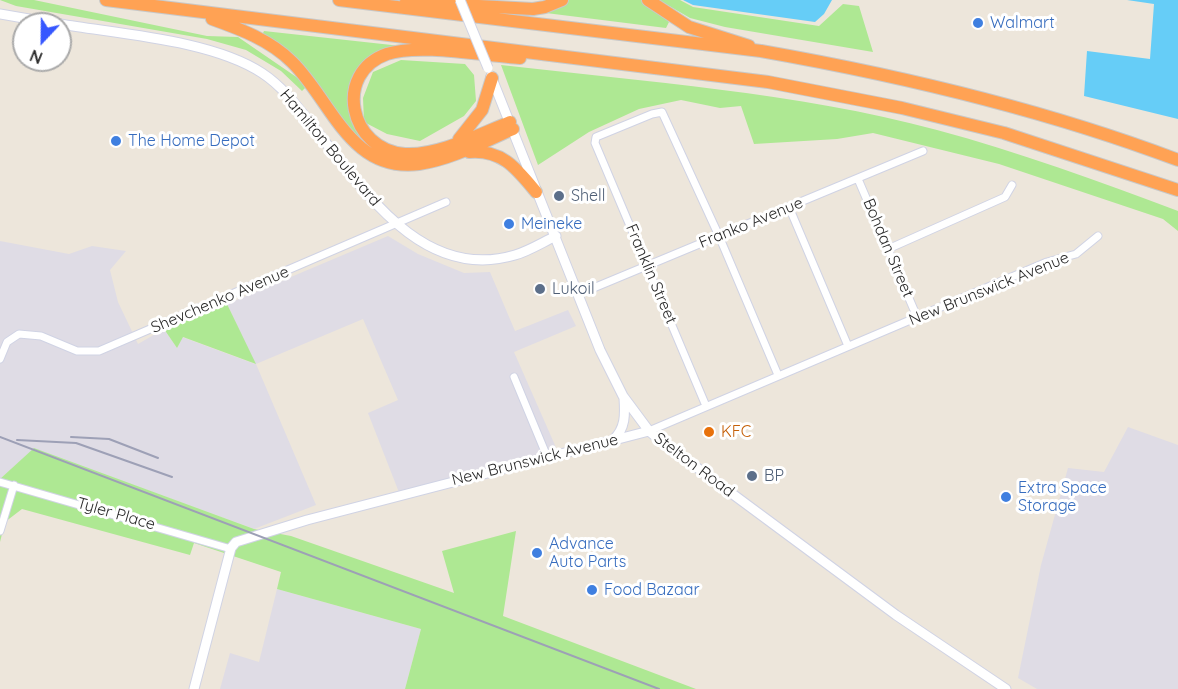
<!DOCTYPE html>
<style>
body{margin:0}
#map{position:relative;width:1178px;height:689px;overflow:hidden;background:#ede6db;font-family:Quicksand,sans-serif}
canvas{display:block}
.north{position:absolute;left:12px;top:12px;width:60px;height:60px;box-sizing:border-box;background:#fff;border:2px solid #aaa;border-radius:50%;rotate:202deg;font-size:16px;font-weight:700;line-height:24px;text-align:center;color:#2a2a2a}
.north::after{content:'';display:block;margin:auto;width:21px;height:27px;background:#3657ff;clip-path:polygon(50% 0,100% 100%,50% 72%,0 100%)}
</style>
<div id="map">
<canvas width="1178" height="689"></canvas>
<div class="north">N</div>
</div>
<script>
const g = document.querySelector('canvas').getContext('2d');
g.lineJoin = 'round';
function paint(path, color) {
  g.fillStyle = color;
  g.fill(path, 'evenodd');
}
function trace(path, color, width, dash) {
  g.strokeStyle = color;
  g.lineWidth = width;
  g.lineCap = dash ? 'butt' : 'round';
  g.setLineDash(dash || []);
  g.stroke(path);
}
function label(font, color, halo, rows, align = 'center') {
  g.font = font + ' Quicksand,sans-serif';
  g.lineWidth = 6;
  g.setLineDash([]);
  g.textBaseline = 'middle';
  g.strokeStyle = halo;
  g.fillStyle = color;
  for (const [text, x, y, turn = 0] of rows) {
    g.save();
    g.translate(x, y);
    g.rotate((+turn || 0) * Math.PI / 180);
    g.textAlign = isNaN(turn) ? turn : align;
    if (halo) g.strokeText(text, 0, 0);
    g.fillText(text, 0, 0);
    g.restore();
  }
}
const industrial = new Path2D(`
 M388 236 418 254 464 273 490 272 515 331 568 310 576 326 514 352 558 452 400 495 368 413 398 400 363 319 256 364 316 505 254 529 34 449 0 479V241L69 254 92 246 126 251 110 270 118 302 138 344 164 329 177 348 182 337 255 364 227 304Z
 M1128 427 1178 445V689H1037L1018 678 1041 565 1068 468 1104 472Z
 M277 589 421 629 405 689H220L230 653 259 662Z`);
const green = new Path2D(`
 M0 0H34L207 36 238 37 308 85 302 91 281 71 246 50 207 39 16 6Z
 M569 0H642L669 22 666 28 546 13Z
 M659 0H680L693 7 819 26 843 4 859 6 873 52 725 27 690 18Z
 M264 31 419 48H407L357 75 360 133 370 149 358 141 262 35Z
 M401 60 465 64 474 75 476 101 464 116 420 141 387 134 364 122 363 98 373 72Z
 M501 65C646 82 796 92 937 130 1019 152 1098 181 1178 211V231L1163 219 999 164 873 133 837 139 754 144 741 106 720 108 681 100 639 109 589 132 538 165Z
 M227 304 256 364 183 337 177 348 164 329Z
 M34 448 254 529 291 536 454 593 442 551 516 531 503 616 696 689H405L421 629 277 589 281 572 194 543 190 555 22 509 5 522 0 542V479Z`);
const water = new Path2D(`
 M683 0H832L824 14 815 22 693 5Z
 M1127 0H1178V119L1084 96 1087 51 1150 59 1154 4Z`);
const street = new Path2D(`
 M858 179 917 317
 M789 207 848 346
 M888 249 1005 197 1012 185
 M579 294 923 151
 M0 359 7 342 19 334 41 336 77 351H99L446 202
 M514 377 548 459
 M706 406 595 143 596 137 652 114 662 112 719 236 778 375
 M649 431 1047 262 1076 254 1098 236
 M0 482 231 549
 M0 531 14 485`);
const secondary = new Path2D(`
 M0 14 58 24
 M60 24C119 34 212 40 262 73 282 86 297 106 312 125 361 186 421 283 515 255 529 251 543 242 556 236
 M491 76 600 350 623 396 649 431 661 441 896 615 1006 689
 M613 440C626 428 625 414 624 398
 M194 689 231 548 236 542 307 520 649 431`);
const highway = new Path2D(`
 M106 0 768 82 902 108 1004 133 1178 190
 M339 0 761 51C903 76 1043 109 1178 160
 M648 0 689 27 749 46
 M406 2 533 9 545 7 562 0
 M212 19C240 29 270 40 292 62 331 100 350 173 419 164 452 159 483 142 513 129
 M510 122C480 134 438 156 405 154 349 150 333 73 387 54 419 43 485 56 520 58
 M459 139 482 110 492 78
 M469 152C502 149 517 169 536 192`);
const rail = new Path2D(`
 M0 437 659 689
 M71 437 109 439 158 458
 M17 440 76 443 172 477`);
const secondaryBridge = new Path2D(`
 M460 0 488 68`);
const markers = [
 [978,23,6,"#3f7fe0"],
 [116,141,6,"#3f7fe0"],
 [559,196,6,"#5c6f8a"],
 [509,224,6,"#3f7fe0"],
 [540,289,6,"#5c6f8a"],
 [709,432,6,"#e8710a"],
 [752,476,6,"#5c6f8a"],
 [1006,497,6,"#3f7fe0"],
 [537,553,6,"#3f7fe0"],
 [592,590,6,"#3f7fe0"]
];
const shopNames = [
 ["Walmart",990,23],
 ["The Home Depot",128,141],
 ["Meineke",521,224],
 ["Extra Space",1018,488],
 ["Storage",1018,506],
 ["Advance",549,544],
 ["Auto Parts",549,562],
 ["Food Bazaar",604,590]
];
const streetNames = [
 ["Hamilton Boulevard",330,148,50],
 ["Franko Avenue",751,223,-22],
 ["Bohdan Street",888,248,67],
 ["Franklin Street",651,274,67],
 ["New Brunswick Avenue",989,289,-22],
 ["Shevchenko Avenue",220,300,-23],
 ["New Brunswick Avenue",535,460,-14],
 ["Stelton Road",694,465,37],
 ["Tyler Place",116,514,16]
];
const serviceNames = [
 ["Shell",571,196],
 ["Lukoil",552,289],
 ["BP",764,476]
];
const foodNames = [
 ["KFC",721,432]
];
paint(industrial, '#dfdce5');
paint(green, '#aee893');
paint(water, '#66cdf7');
trace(street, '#d0d3e4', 9);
trace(secondary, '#d0d3e4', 11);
trace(highway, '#c8c8c8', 14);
trace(street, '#fff', 7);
trace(secondary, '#fff', 9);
trace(highway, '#ffa254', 12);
trace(rail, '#9da0b6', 2);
trace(secondaryBridge, '#d0d3e4', 11, []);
trace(secondaryBridge, '#fff', 9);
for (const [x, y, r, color] of markers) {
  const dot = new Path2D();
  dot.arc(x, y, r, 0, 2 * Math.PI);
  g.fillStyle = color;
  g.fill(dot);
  trace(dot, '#fff', 2);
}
label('16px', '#366cbe', '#fff', shopNames, 'left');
label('16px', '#2a2a2a', '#fff', streetNames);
label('16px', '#4e5e75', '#fff', serviceNames, 'left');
label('16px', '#c56008', '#fff', foodNames, 'left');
</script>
